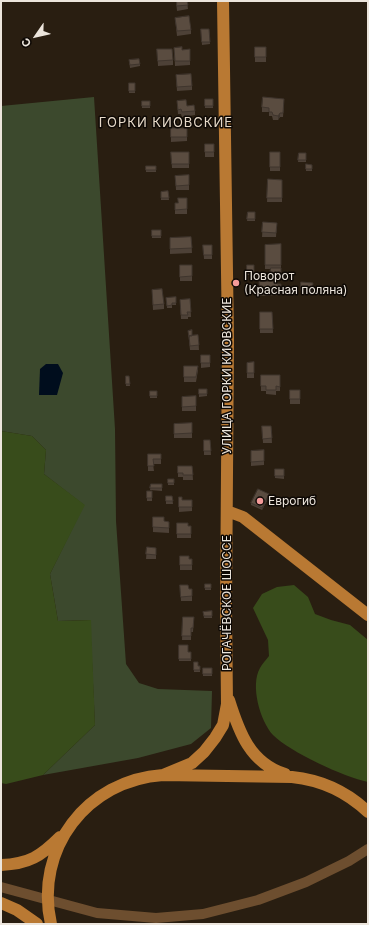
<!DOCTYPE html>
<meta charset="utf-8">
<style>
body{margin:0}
#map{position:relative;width:369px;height:925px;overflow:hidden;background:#291e11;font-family:Inter,sans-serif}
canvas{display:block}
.frame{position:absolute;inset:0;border:2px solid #ece5dc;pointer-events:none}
.north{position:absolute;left:16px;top:16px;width:40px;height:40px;-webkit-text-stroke:3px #0e0905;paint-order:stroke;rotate:236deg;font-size:11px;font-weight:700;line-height:16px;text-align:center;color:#ece5dc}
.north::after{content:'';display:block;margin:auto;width:14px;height:18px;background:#ece5dc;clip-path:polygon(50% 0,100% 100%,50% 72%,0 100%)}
</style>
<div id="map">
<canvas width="369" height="925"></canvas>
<div class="frame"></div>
<div class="north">С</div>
</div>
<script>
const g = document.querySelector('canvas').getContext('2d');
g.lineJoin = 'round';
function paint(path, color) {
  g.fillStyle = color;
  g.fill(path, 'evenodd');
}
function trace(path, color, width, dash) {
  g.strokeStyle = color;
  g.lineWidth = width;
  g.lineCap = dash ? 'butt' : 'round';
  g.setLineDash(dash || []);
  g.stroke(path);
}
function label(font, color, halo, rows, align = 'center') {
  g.font = font + ' Inter,sans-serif';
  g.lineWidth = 3;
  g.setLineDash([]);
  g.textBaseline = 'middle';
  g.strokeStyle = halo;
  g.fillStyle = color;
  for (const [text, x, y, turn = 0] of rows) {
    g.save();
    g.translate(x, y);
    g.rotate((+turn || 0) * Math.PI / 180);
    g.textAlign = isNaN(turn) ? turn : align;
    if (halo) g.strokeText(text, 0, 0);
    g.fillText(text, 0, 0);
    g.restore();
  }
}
const green = new Path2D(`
 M94 97 115 429 116 521 126 664 139 683 158 689 212 691 211 728 191 744 138 758 43 775 95 725 90 620 58 621 50 574 84 505 44 474 46 450 32 436 1 431V106Z`);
const forest = new Path2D(`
 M1 431 32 436 46 450 44 474 85 505 50 574 58 621 91 620 95 725 43 775 6 784 1 783Z
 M294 585 308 597 315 614 331 620 350 625 368 640V782C344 777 290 752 273 735 260 721 250 685 260 668 262 664 266 660 269 656L268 640 253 608 262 594 277 587Z`);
const water = new Path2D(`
 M46 364H58L63 373 57 395H39L40 369Z`);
const minor = new Path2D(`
 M1 887 97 913 156 918 203 914 258 900 306 882 349 861 368 849`);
const major = new Path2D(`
 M227 511 243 517 368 615
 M229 700C239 732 250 763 285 774
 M163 775 192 763 204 752 215 738 223 725 227 704 226 606 228 340 223 1
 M1 865C29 864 41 856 60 837
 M1 903 17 910 37 924
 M51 924C34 849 87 780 163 775L292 777C321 780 346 791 368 812`);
const wall = new Path2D(`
 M176 1H187L188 9 177 11Z
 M175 18 191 30V34L177 36Z
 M201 29H209L210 44 202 45Z
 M255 47H266V62H255Z
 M174 48 182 50 190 49V65L175 66Z
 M157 49 173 60V65L158 66Z
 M129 60 140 64V66L130 68Z
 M176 75 192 86V90L177 91Z
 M129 83H135V93H129Z
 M205 99H213V108H205Z
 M142 101H150V108H142Z
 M177 101 187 106 195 111V115L182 117 181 114H178Z
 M284 104 283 117H280L278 120H273L272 116H269V112H262V107Z
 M171 128 187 137V141L171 142Z
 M205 144H214V157H205Z
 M171 152H189V168H172Z
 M270 152H280V171H270Z
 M299 153H306V162H298Z
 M306 164 312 165V171H306Z
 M146 166H156V172H146Z
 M189 175V190H176L175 176Z
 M268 179 282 180V202H267Z
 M168 191 169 200H161V192Z
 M187 198V214H175V203H178Z
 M248 212H255V221H247Z
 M263 222 277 223 276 237H262Z
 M152 230H161V238H152Z
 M191 237 192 253 170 254V238Z
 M281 244V275H270L271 269H265V245Z
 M203 245H212V259H204Z
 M180 265H192V281H180Z
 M247 265H254V275H247Z
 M259 282 277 284H281V295L260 296Z
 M301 282 313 283 312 295 301 294Z
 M152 290 164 304V309L153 310Z
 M176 297V305H172V308H167L166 298Z
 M190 299 191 317H188V319H181L180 300Z
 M260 312H272L273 333H260Z
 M188 331 192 336 198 335 199 350H190Z
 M201 355H210V367L201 368Z
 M254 362V378H247V363Z
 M184 366 198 370 196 382H184Z
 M261 375H280V391H276V395L266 394V391H261Z
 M126 376H129L130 386H126Z
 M199 389H207V396L199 397Z
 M290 390H300V404H290Z
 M150 391H157V398H150Z
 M196 396V411H182V397Z
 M192 423V438H174V424Z
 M262 426H271L272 443H263Z
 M204 440H210L211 455H204Z
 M251 451 264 461V465L251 466Z
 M148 454H161V464H153L154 471H148Z
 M178 466H192L193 480H183V477H178Z
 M275 469H284V479L275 478Z
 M168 479H174V485H168Z
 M151 484H162V491L150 490Z
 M147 491H152V501H147Z
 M166 496H172L173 504H166Z
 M179 497 182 500H192V511L179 512Z
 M269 497 262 510 251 505V503Z
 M153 517 164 521 169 522V533L153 532Z
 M177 523 188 526H191V538H177Z
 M147 547 156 548V559H146Z
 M180 556 189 559H192V570H180Z
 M205 584H211V590H205Z
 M180 585 189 589H192V601H181Z
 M212 611V618H204L203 612Z
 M183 617H194L193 632H191V640H182Z
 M179 645 188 652H191V661H179Z
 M194 662 198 666H200V672H194Z
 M203 668H212V676H203Z`);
const shadedWall = new Path2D(`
 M280 113V117L278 120V116Z
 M269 494V497L262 510V508Z`);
const building = new Path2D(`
 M177 1H187L188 5 177 6Z
 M189 16 191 30 177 31 175 18Z
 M201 29H209L210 42H202Z
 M182 47V50L190 49V61H175L174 48Z
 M255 47H266V57H255Z
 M157 49H172L173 60 158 61Z
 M139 59 140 64 130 65 129 60Z
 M191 74 192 86 177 87 176 75Z
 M129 83H135V91H129Z
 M263 97 284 99 283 113H280L278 116 273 115 272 112H269V108L262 107Z
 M205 99H213V106H205Z
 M186 100 187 106 194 105 195 111 182 112 181 109 178 110 177 101Z
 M142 101H150V106H142Z
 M171 128H187V137H171Z
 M205 144H214V152H205Z
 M171 152H189V164H172Z
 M270 152H280V167H270Z
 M299 153H306V160H298Z
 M306 164 312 165V169H306Z
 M146 166H156V170H146Z
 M189 175V185L176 186 175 176Z
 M268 179 282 180V198H267Z
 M168 191 169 198H161V192Z
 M178 198H187V209L175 210V203H178Z
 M248 212H255V219H247Z
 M263 222 277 223 276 233 262 232Z
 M152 230H161V236H152Z
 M191 237 192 248 170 249V238Z
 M281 244V265H265V245Z
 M203 245H212V255H204Z
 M180 265H192V276L180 277Z
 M247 265H254V273H247Z
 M271 268H281V273H270Z
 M276 281 277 284H281V290L260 291 259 282Z
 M301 282 313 283 312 290H301Z
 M162 289 164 304 153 305 152 290Z
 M176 297V303H172V305L167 306 166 298Z
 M190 299 191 312H187L188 315H181L180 300Z
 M260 312H272L273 329H260Z
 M192 330V336H189L190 337H189L188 331Z
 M198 335 199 345 190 346 189 336Z
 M201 355H210V363H201Z
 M254 362V373H247V363Z
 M184 366H198L196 377H184Z
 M261 375H280V387L276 386V390H266V386H261Z
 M126 376H129L130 384H126Z
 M199 389H207V394H199Z
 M290 390H300V399H290Z
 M150 391H157V396H150Z
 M196 396V406L182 407V397Z
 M192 423V433L174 434V424Z
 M262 426H271L272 438 263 439Z
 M204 440H210L211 451H204Z
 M264 450V461L251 462V451Z
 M148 454H161V459H153L154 466H148Z
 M178 466H192L193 475H183V473H178Z
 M275 469H284V476H275Z
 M168 479H174V483H168Z
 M151 484H162V488H150Z
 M258 489 269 494 262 508 251 503Z
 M147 491H152V498H147Z
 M166 496H172L173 501H166Z
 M179 497H182V500H192V507H179Z
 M153 517H164V521L169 522V528L153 527Z
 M177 523H188V526H191V534H177Z
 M147 547 156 548V555L146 554Z
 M180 556H189V559H192V565H180Z
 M205 584H211V588H205Z
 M180 585H188L189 589H192V596L181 597Z
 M212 611V616H204L203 612Z
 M183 617H194L193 628H191V636H182Z
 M179 645H188V652H191V659H179Z
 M194 662H198V666H200V670H194Z
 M203 668H212V674H203Z`);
const markers = [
 [236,283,4,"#f59b9a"],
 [260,501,4,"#f59b9a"]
];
const poiNames = [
 ["Поворот",244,276],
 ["(Красная поляна)",244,290],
 ["Еврогиб",268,501]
];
const streetNames = [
 ["УЛИЦА ГОРКИ КИОВСКИЕ",227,376,-90],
 ["РОГАЧЁВСКОЕ ШОССЕ",227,603,-90]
];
const neighbourhoodNames = [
 ["ГОРКИ КИОВСКИЕ",166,123]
];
paint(green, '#3c492d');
paint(forest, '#384c1b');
paint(water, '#000d1d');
trace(minor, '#6d4e2f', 10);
trace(major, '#b97933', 12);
paint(wall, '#4d4137');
paint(shadedWall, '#3f352d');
paint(building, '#5a4c40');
trace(building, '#3f352d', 1);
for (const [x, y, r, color] of markers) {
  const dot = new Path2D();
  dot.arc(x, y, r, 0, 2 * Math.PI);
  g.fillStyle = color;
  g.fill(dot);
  trace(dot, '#0e0905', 1.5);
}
label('12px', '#ece5dc', '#0e0905', poiNames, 'left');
label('12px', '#ece5dc', '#0e0905', streetNames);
g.letterSpacing = '1px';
label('13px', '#e7dac9', '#0e0905', neighbourhoodNames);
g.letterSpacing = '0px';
</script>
